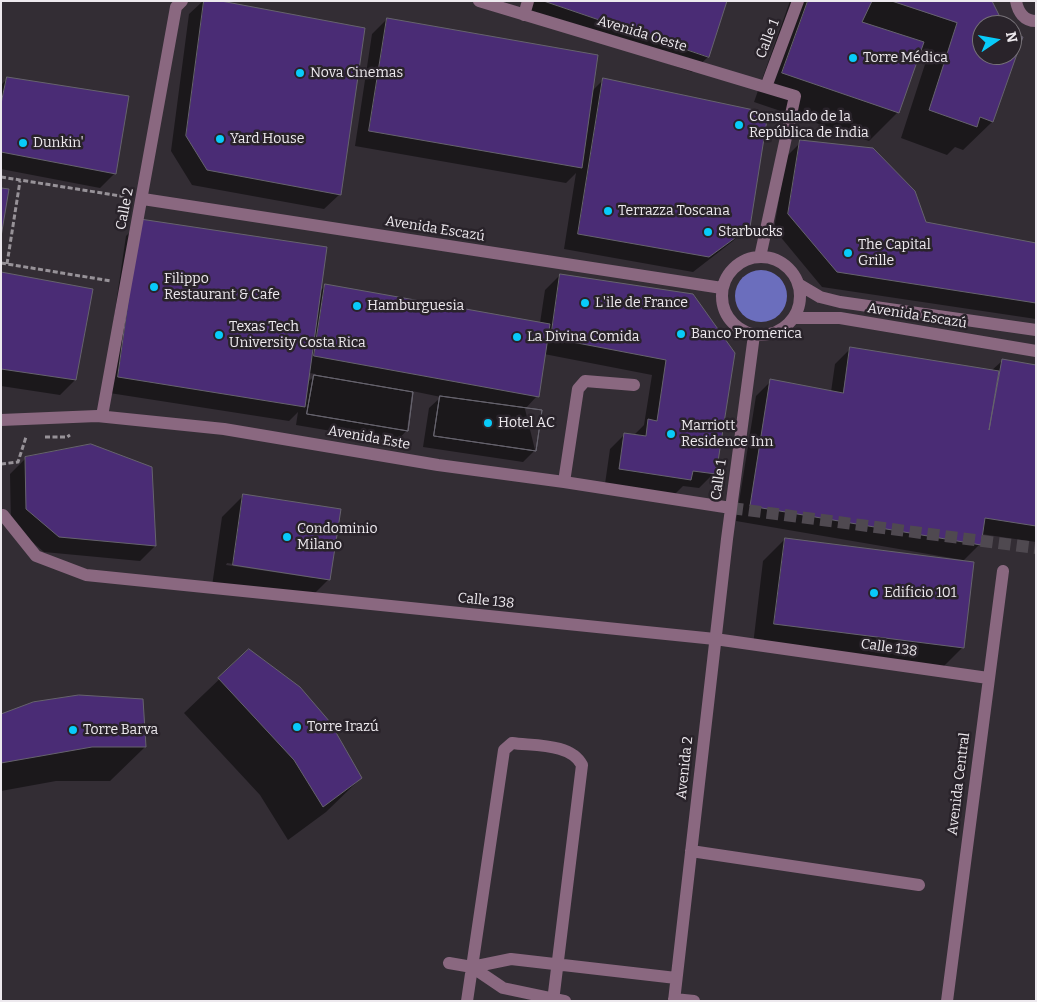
<!DOCTYPE html>
<meta charset="utf-8">
<style>
body{margin:0}
#map{position:relative;width:1037px;height:1002px;overflow:hidden;background:#332d34;font-family:Bitter,serif}
canvas{display:block}
.frame{position:absolute;inset:0;border:2px solid #ede9ee;pointer-events:none}
.north{position:absolute;left:972px;top:15px;width:50px;height:50px;box-sizing:border-box;background:#29232a;border:1px solid #777278;border-radius:50%;rotate:78deg;font-size:14px;font-weight:700;line-height:20px;text-align:center;color:#ede9ee}
.north::after{content:'';display:block;margin:auto;width:18px;height:22px;background:#08cbfa;clip-path:polygon(50% 0,100% 100%,50% 72%,0 100%)}
</style>
<div id="map">
<canvas width="1037" height="1002"></canvas>
<div class="frame"></div>
<div class="north">N</div>
</div>
<script>
const g = document.querySelector('canvas').getContext('2d');
g.lineJoin = 'round';
function paint(path, color) {
  g.fillStyle = color;
  g.fill(path, 'evenodd');
}
function trace(path, color, width, dash) {
  g.strokeStyle = color;
  g.lineWidth = width;
  g.lineCap = dash ? 'butt' : 'round';
  g.setLineDash(dash || []);
  g.stroke(path);
}
function label(font, color, halo, rows, align = 'center') {
  g.font = font + ' Bitter,serif';
  g.lineWidth = 5;
  g.setLineDash([]);
  g.textBaseline = 'middle';
  g.strokeStyle = halo;
  g.fillStyle = color;
  for (const [text, x, y, turn = 0] of rows) {
    g.save();
    g.translate(x, y);
    g.rotate((+turn || 0) * Math.PI / 180);
    g.textAlign = isNaN(turn) ? turn : align;
    if (halo) g.strokeText(text, 0, 0);
    g.fillText(text, 0, 0);
    g.restore();
  }
}
const water = new Path2D(`
 M735 296a26 26 0 1 1 52 0a26 26 0 1 1-52 0Z`);
const shadow = new Path2D(`
 M203 1H214L340 194 324 209 192 185 171 151 189 14Z
 M529 1H726L708 57 692 72 524 14Z
 M790 1H990L997 25H982V55H1012V35L1021 38 992 122 963 150 955 147 947 155 901 138 929 52 920 49 898 112 869 141 754 102Z
 M387 19 592 91 604 79 749 226 733 241 693 272 564 249 576 173 566 183 355 146 372 34Z
 M8 78 115 173 100 188 1 169V85Z
 M801 142 925 223 1033 244 1036 240V319L822 287 774 229 786 157Z
 M141 221 320 291 326 285 540 323 545 290 560 275 692 296 714 473 699 488 683 486 675 494 605 484 610 449 625 434 634 435 644 425 652 375 544 354 537 396 525 409 535 450 523 462 423 447 429 408 441 397 412 391 407 430 396 442 296 425 298 412 289 421 103 392 126 236ZM309 373 316 374 307 383Z
 M1 273 75 380 60 395 1 386Z
 M850 349 991 371 1002 361 1036 366V542L981 534 979 545 962 562 963 647 941 669 753 645 763 561 785 539 962 562 963 560 736 521 756 396 771 381 831 392 835 364Z
 M25 459 151 468 155 546 140 561 44 552 11 524 10 474Z
 M244 495 329 579 307 601 212 586 222 517ZM227 563 313 576V578L226 565Z
 M250 650 361 778 326 812 288 840 260 795 184 713Z
 M1 715 145 747 110 781H56L1 791Z`);
const building = new Path2D(`
 M204 1H221L365 28 341 195 207 170 186 136Z
 M544 1H727L709 57Z
 M808 1H872L862 22 924 42 899 113 782 73Z
 M892 1H992L1000 17 998 25H982V55H1012V34L1023 37 993 122 980 117 977 127 929 110 957 23Z
 M387 18 598 55 582 168 369 131Z
 M7 77 129 96 116 174 1 152V104Z
 M603 78 768 113 750 227 709 257 578 234Z
 M800 140 873 148 915 191 926 222 1036 243V303L837 272 788 214Z
 M1 188 9 189 1 237Z
 M140 219 327 247 305 407 118 377Z
 M1 272 93 289 76 380 1 369Z
 M560 274 693 294 735 353 716 474 693 471 691 480 619 469 624 433 646 436 648 419 657 421 666 360 551 338Z
 M325 284 550 324 539 397 314 356Z
 M850 347 999 371 989 430 1002 359 1036 365V526L985 518 981 545 750 506 770 379 843 393Z
 M314 375 413 392 408 431 307 414Z
 M314 375 413 392 408 431 307 414Z
 M440 396 542 410 536 451 434 436Z
 M440 396 542 410 536 451 434 436Z
 M91 444 152 467 156 546 59 537 26 509 25 457Z
 M243 494 341 509 330 580 233 565Z
 M785 538 974 562 964 648 774 624Z
 M249 649 300 687 330 722 362 778 323 807 294 760 218 678Z
 M79 695 143 699 146 747H92L1 763V714L33 702Z`);
const minorTunnel = new Path2D(`
 M731 508 1036 548`);
const path = new Path2D(`
 M1 177 127 197
 M1 263 111 281
 M7 264 20 181
 M45 437H67L70 435
 M1 464 18 462 26 437`);
const minor = new Path2D(`
 M479 1 795 96 760 257
 M1016 1C1018 12 1024 21 1036 21
 M524 15 528 1
 M766 87 798 1
 M143 199 722 288
 M722 296a39 39 0 1 1 78 0a39 39 0 1 1-78 0Z
 M798 284 820 297 840 302 1036 330
 M793 318H840L1036 351
 M102 416 176 7 182 1
 M1 420 97 416 224 429 438 465 564 482 731 508
 M564 482 578 389 585 381 634 385
 M3 515 36 556 86 575 715 639 988 678
 M691 851 919 885
 M449 963 472 967 511 959 676 978
 M472 967 503 988 565 1001
 M674 999 694 1001
 M467 1001 504 750 512 743C534 746 571 743 582 765L553 1001
 M674 1001 727 539 754 335
 M947 1001 1003 571`);
const markers = [
 [853,58,5,"#08cbfa"],
 [300,73,5,"#08cbfa"],
 [739,125,5,"#08cbfa"],
 [220,139,5,"#08cbfa"],
 [23,143,5,"#08cbfa"],
 [608,211,5,"#08cbfa"],
 [708,232,5,"#08cbfa"],
 [848,253,5,"#08cbfa"],
 [154,287,5,"#08cbfa"],
 [585,303,5,"#08cbfa"],
 [357,306,5,"#08cbfa"],
 [681,334,5,"#08cbfa"],
 [219,335,5,"#08cbfa"],
 [517,337,5,"#08cbfa"],
 [488,423,5,"#08cbfa"],
 [671,434,5,"#08cbfa"],
 [287,537,5,"#08cbfa"],
 [874,593,5,"#08cbfa"],
 [297,727,5,"#08cbfa"],
 [73,730,5,"#08cbfa"]
];
const streetNames = [
 ["Avenida Oeste",642,34,17],
 ["Calle 1",768,39,-69],
 ["Calle 2",125,209,-79],
 ["Avenida Escazú",435,229,9],
 ["Avenida Escazú",917,316,9],
 ["Avenida Este",369,438,10],
 ["Calle 1",719,480,-82],
 ["Calle 138",486,601,6],
 ["Calle 138",889,648,8],
 ["Avenida 2",685,768,-84],
 ["Avenida Central",959,784,-83]
];
const poiNames = [
 ["Torre Médica",863,58],
 ["Nova Cinemas",310,73],
 ["Consulado de la",749,117],
 ["República de India",749,133],
 ["Yard House",230,139],
 ["Dunkin'",33,143],
 ["Terrazza Toscana",618,211],
 ["Starbucks",718,232],
 ["The Capital",858,245],
 ["Grille",858,261],
 ["Filippo",164,279],
 ["Restaurant & Cafe",164,295],
 ["L'ile de France",595,303],
 ["Hamburguesia",367,306],
 ["Texas Tech",229,327],
 ["University Costa Rica",229,343],
 ["Banco Promerica",691,334],
 ["La Divina Comida",527,337],
 ["Hotel AC",498,423],
 ["Marriott",681,426],
 ["Residence Inn",681,442],
 ["Condominio",297,529],
 ["Milano",297,545],
 ["Edificio 101",884,593],
 ["Torre Irazú",307,727],
 ["Torre Barva",83,730]
];
paint(water, '#6b6ebd');
paint(shadow, '#0007');
paint(building, '#4a2c75');
trace(building, '#66636d', 1);
trace(minorTunnel, '#4f4950', 12, [12, 6]);
trace(path, '#979298', 3, [5, 2.5]);
trace(minor, '#8a6880', 12);
for (const [x, y, r, color] of markers) {
  const dot = new Path2D();
  dot.arc(x, y, r, 0, 2 * Math.PI);
  g.fillStyle = color;
  g.fill(dot);
  trace(dot, '#29232a', 2);
}
label('14px', '#ede9ee', '#29232a', streetNames);
label('14px', '#ede9ee', '#29232a', poiNames, 'left');
</script>
